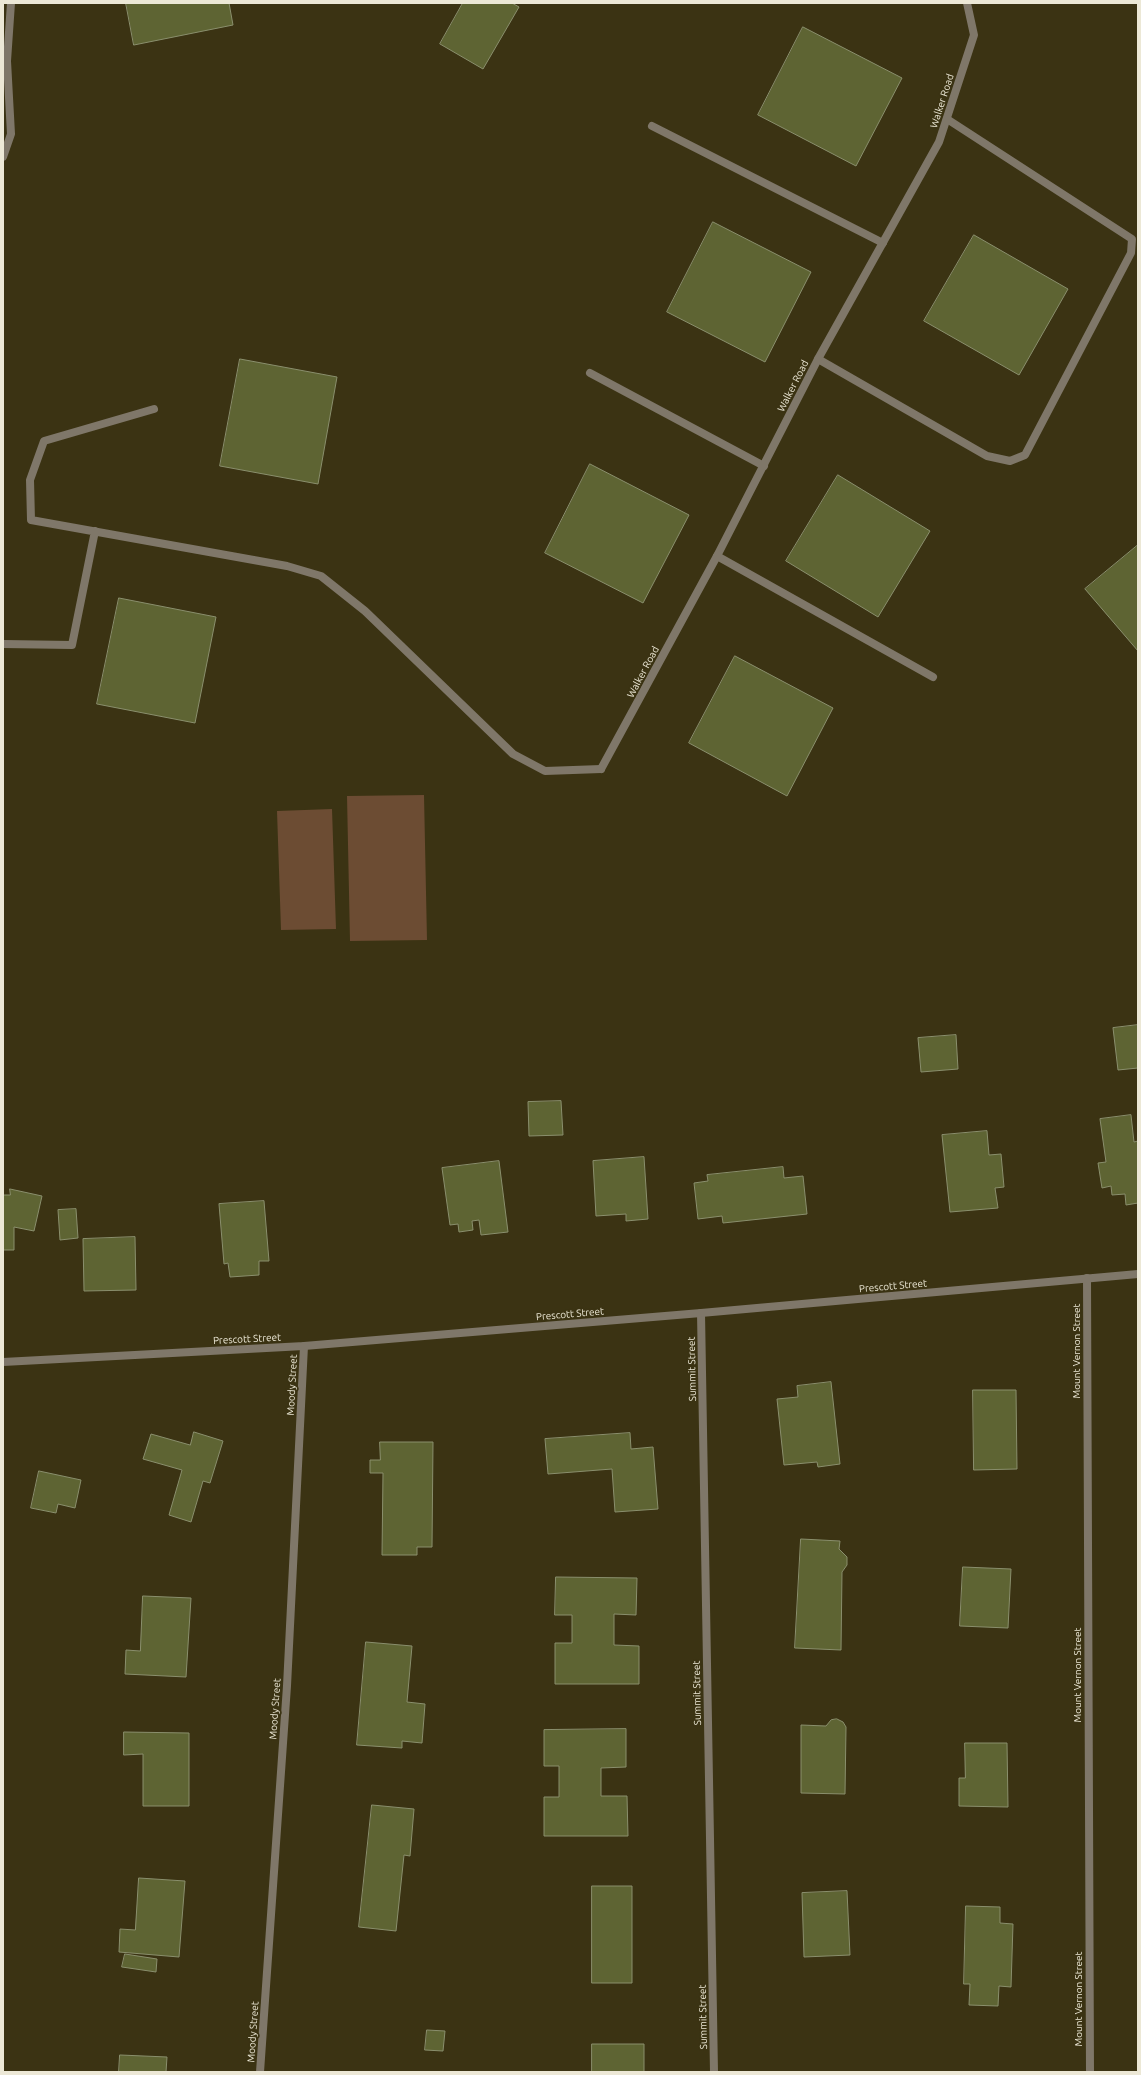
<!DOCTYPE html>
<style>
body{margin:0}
#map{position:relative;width:1141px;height:2075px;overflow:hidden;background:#3b3313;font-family:Ubuntu,sans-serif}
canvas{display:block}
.frame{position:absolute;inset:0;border:4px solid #ece8d6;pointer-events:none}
</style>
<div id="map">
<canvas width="1141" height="2075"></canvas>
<div class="frame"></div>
</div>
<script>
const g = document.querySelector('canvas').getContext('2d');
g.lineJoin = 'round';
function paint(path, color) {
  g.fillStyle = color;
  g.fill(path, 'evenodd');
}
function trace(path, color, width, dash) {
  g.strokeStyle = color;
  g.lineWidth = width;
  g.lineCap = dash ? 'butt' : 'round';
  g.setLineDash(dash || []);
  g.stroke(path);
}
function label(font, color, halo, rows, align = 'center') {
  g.font = font + ' Ubuntu,sans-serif';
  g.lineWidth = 3.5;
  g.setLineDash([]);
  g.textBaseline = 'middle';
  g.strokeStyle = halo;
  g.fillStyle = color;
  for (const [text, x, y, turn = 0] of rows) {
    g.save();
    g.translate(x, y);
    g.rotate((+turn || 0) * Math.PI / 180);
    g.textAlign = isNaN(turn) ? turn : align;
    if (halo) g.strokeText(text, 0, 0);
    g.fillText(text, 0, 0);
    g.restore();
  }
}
const green = new Path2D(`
 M424 795 427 940 350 941 347 796Z
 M332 809 336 929 281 930 277 811Z`);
const building = new Path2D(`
 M126 3H229L233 25 134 45Z
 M463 3H512L519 7 483 69 440 44Z
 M803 27 902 78 856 166 758 115Z
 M713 222 811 272 765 362 667 312Z
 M974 235 1068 289 1019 375 924 321Z
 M240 359 337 377 318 484 220 466Z
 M590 464 689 515 643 603 545 553Z
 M838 475 930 531 878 617 786 561Z
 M1138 545V651L1085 589Z
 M119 598 216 617 195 723 97 704Z
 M735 656 833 708 787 796 689 743Z
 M1138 1025V1068L1118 1070 1113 1028Z
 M956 1035 958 1069 921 1072 918 1038Z
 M561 1101 563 1135 529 1136 528 1102Z
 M1131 1115 1134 1142 1138 1141V1203L1126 1205 1125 1194 1112 1195 1111 1186 1102 1188 1098 1163 1106 1162 1100 1119Z
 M987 1131 989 1155 1001 1154 1004 1187 995 1188 998 1208 950 1212 942 1135Z
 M644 1157 648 1219 626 1221V1214L596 1216 593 1161Z
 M499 1161 508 1232 481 1235 479 1220 472 1221 473 1230 459 1232 458 1224 450 1225 442 1168Z
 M783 1167 784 1178 803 1176 807 1214 723 1223 722 1216 698 1219 694 1183 708 1181 707 1175Z
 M10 1189 42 1196 34 1231 14 1227V1250H3V1195H10Z
 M264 1201 269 1261H259V1275L230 1277 228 1263 224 1264 219 1204Z
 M76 1209 78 1238 60 1240 58 1210Z
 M135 1237 136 1290 84 1291 83 1239Z
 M831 1382 840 1464 818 1467 817 1462 784 1465 777 1399 798 1397 797 1386Z
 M973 1390H1016L1017 1469 974 1470Z
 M194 1432 223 1441 210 1483 203 1481 191 1522 169 1515 182 1470 143 1459 151 1434 190 1445Z
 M630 1433 631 1449 653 1447 658 1509 615 1512 612 1469 548 1474 545 1439Z
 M380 1442H433L432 1547H417V1555H382L383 1473H370V1460H380Z
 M39 1471 81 1480 75 1508 58 1504 56 1513 31 1508Z
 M801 1539 840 1541 839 1549 847 1557V1565L842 1572 841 1650 795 1648Z
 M963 1567 1011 1569 1008 1628 960 1626Z
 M556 1577 637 1578 636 1615 614 1614V1645L639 1646V1684H555V1643H572V1615H555Z
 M143 1596 191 1598 186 1677 125 1674 126 1650 140 1651Z
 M366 1642 412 1646 407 1702 425 1704 422 1743 402 1741V1748L357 1745Z
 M837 1719 843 1722 846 1727 845 1794 801 1793V1725L826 1726 831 1720Z
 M626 1729V1767L601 1768V1796H627L628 1836H544V1797H559V1766H544V1730Z
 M124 1732 189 1733V1806H143V1754L124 1755Z
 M965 1743H1007L1008 1807 959 1806V1778H965Z
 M372 1805 414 1809 410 1856 404 1855 396 1931 359 1927Z
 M139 1878 185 1881 179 1957 119 1952 120 1929 135 1930Z
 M592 1886H632V1983H592Z
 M847 1891 850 1955 804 1957 802 1893Z
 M966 1906 1000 1907V1923L1013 1924 1011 1987 999 1986 998 2006 969 2005 970 1984H964Z
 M125 1954 157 1959 156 1972 122 1967Z
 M427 2030 445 2031 443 2051 425 2050Z
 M592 2044H644V2072H592Z
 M120 2055 167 2057 166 2072H119Z`);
const service = new Path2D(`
 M652 126 883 243
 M3 157 11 134 7 61 11 3
 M818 359 987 456 1010 461 1025 455 1131 253 1132 239 947 119
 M590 373 764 466
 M154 409 44 441 30 480 31 520 287 566 321 576 365 611 513 754 545 771 601 769
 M717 556 933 677
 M3 644 72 645 95 531`);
const minor = new Path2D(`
 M601 769 717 556 818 359 939 142 974 35 967 3
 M1087 1278 1090 2072
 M701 1313 714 2072
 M260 2072 287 1686 304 1346`);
const tertiary = new Path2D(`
 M3 1362 304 1346 701 1313 1138 1274`);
const streetNames = [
 ["Walker Road",942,101,-72],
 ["Walker Road",793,386,-63],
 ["Walker Road",643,672,-62],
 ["Prescott Street",893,1286,-5],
 ["Prescott Street",570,1314,-5],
 ["Prescott Street",247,1339,-3],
 ["Mount Vernon Street",1077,1351,-90],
 ["Summit Street",692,1369,-91],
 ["Moody Street",292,1385,-87],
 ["Mount Vernon Street",1078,1675,-90],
 ["Summit Street",697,1693,-91],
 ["Moody Street",275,1709,-86],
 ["Mount Vernon Street",1079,1999,-90],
 ["Summit Street",703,2017,-91],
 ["Moody Street",253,2032,-86]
];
paint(green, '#6c4c33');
paint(building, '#5e6433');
trace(building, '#8a8f6d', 1);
trace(service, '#7f7769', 8);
trace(minor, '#7f7769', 8);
trace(tertiary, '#7f7769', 8);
label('10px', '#ece8d6', '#3b3313', streetNames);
</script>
